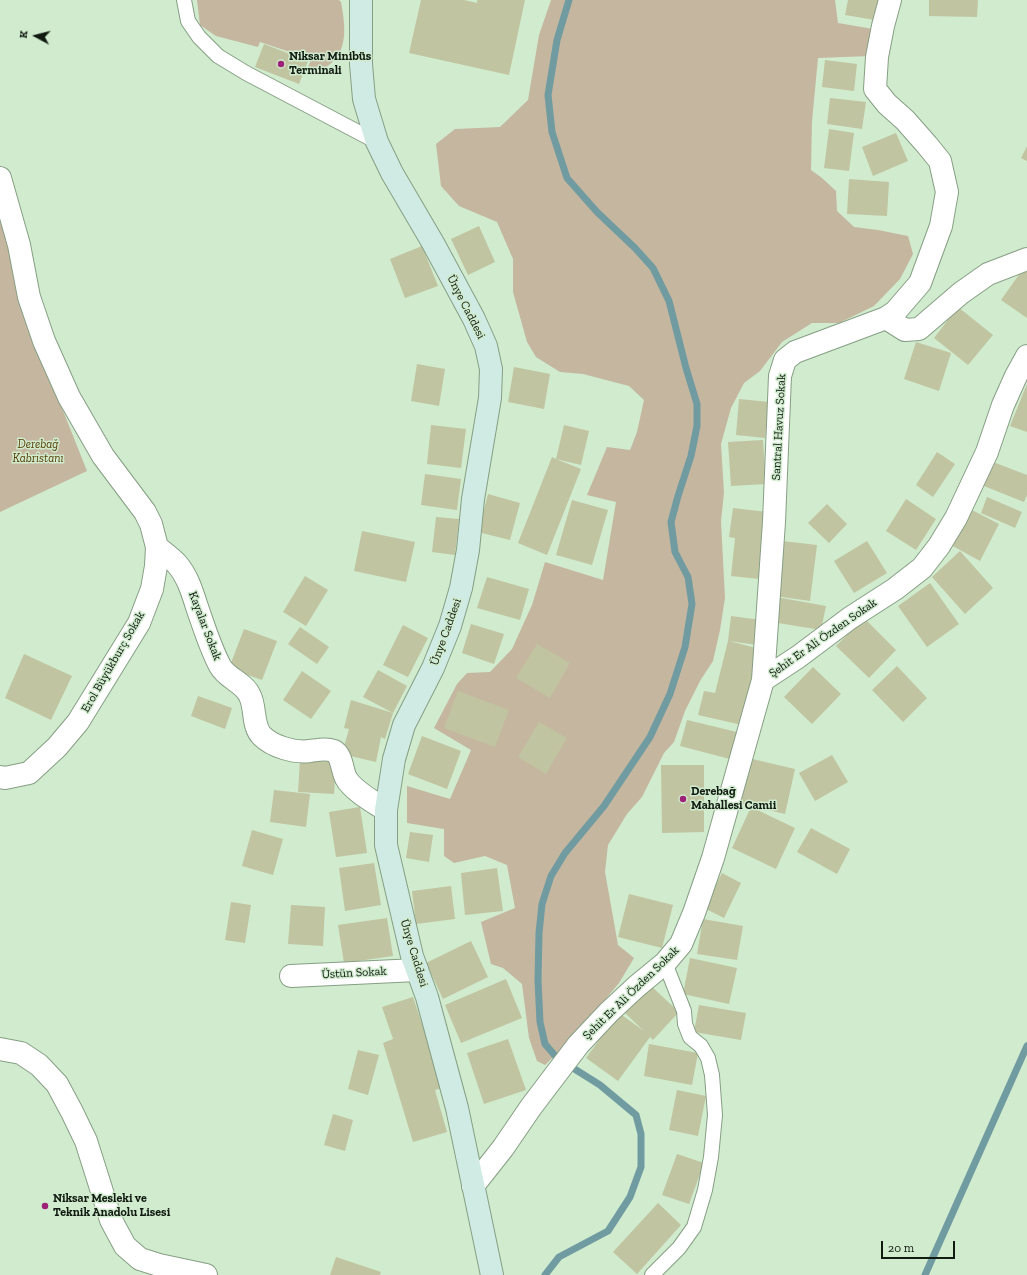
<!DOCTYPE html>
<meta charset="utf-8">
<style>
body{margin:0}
#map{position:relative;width:1027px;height:1275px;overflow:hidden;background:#d0ebce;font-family:"Zilla Slab",serif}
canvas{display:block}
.north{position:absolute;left:16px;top:16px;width:40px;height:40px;-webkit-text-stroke:3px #d0ebce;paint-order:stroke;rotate:277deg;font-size:11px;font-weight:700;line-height:16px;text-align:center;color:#111b11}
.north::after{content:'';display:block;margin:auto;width:14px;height:18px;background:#111b11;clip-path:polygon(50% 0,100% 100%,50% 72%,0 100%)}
.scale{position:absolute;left:881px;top:1241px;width:74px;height:18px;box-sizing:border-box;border:2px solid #111b11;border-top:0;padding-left:5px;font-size:12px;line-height:14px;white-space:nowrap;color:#111b11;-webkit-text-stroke:3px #d0ebce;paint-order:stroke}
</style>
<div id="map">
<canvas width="1027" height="1275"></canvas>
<div class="north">K</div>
<div class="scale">20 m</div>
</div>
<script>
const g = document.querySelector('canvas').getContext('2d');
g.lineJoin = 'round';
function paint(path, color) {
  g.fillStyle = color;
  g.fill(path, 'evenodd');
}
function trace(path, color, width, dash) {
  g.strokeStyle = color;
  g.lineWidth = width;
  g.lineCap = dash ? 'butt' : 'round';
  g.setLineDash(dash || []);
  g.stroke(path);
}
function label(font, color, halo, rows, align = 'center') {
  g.font = font + ' "Zilla Slab",serif';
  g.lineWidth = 3;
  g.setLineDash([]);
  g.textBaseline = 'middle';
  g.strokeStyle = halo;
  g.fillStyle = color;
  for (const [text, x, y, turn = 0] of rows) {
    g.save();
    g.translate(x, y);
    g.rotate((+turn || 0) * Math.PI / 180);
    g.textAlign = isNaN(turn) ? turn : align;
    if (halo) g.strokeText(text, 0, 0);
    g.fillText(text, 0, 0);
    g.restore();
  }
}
const green = new Path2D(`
 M197 0H339L341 2C345 24 349 50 329 65 322 70 316 71 308 68L311 59 260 42 258 47 216 36 200 25Z
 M551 0H835L838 23 873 29 870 56 818 58 812 121 811 170 822 178 836 191 837 211 854 227 878 230 908 236 913 254 900 279 874 306 839 323H812L782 342 760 371 744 383 731 408 721 444 724 493 721 521 725 598 720 630 713 661 700 681 685 711 674 742 664 753 642 797 627 814 608 845 605 872 618 945 634 958 619 983 575 1036 545 1065 537 1061 529 1038 522 984 503 968 491 964 481 922 515 908 507 865 485 856 454 863 444 856V829L407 823V786L450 799 471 750 434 728 457 684 467 673 490 672 512 649 532 605 545 562 603 580 616 502 587 495 607 447 630 450 637 432 644 400 629 386 583 374 560 372 536 357 527 342 513 292V259L497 222 459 206 441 186 436 144 455 129 500 127 528 100 539 35Z
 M0 199 40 353 87 471 0 512Z`);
const stream = new Path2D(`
 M545 1275 559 1257 608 1231 630 1197 641 1167V1134L636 1115 600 1085 557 1058 545 1044 540 1022 538 980 539 933 542 904 551 876 565 853 604 806 650 737 670 694 685 647 692 604 688 577 675 552 671 522 678 496 691 456 697 426V404L686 368 669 301 653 268 635 248 597 212 567 178 552 132 548 95 557 40 569 0
 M925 1275 1027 1046`);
const building = new Path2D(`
 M421 0H464L477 3V0H525L509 75 409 53Z
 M848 0H884L881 21 845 15Z
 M929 0H978L977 17 929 16Z
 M264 44 308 61 299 84 255 67Z
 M825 60 857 64 854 91 822 87Z
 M830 98 866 102 862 129 827 124Z
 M829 129 854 133 849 171 824 168Z
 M896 133 908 161 873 176 862 147Z
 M1027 146V161L1021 158Z
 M849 179 889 182 887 216 847 214Z
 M479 226 495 262 468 275 451 239Z
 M422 246 438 286 405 298 390 259Z
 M1023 269 1027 272V318L1001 300Z
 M958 307 993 335 968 365 934 338Z
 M916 342 951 353 939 391 904 379Z
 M417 364 445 369 439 406 411 401Z
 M514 367 550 374 544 409 508 402Z
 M1027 384V432L1010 426Z
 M739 399 769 402 765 438 736 435Z
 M431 425 466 429 461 468 427 464Z
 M564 425 589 431 581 465 556 459 581 469 547 555 518 543 552 457 556 459Z
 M763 440 766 484 731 486 728 442Z
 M937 452 955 464 933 497 916 485Z
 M993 462 1027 475V495L1024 502 984 486Z
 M425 474 461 479 457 510 421 505Z
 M488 494 520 503 510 540 478 532Z
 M987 497 1022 512 1015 528 981 513Z
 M906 499 936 519 916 550 886 531Z
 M572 500 608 510 592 565 556 555Z
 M827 504 847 524 829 543 808 523Z
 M733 508 767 512 759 579 731 576 735 538 729 537Z
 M970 509 999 524 980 561 951 545Z
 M436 517 459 519 455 555 432 552Z
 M362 531 415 542 406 582 354 571Z
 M782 541 817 545 810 601 775 596Z
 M867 541 887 573 854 593 834 561Z
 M960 551 993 588 965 614 932 577Z
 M305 576 328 590 306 626 283 612Z
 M487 577 529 589 520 620 477 608Z
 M930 583 959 624 927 647 898 606Z
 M776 597 826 606 821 630 772 622Z
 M731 616 761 620 757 645 729 641 760 649 742 725 698 715 704 691 715 693 728 641Z
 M864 618 896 650 869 678 836 646Z
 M471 624 504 634 494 664 462 653Z
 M403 625 428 638 408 677 383 665Z
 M300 627 329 647 317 664 288 644Z
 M244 629 277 641 262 680 229 668Z
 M537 644 570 663 550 698 516 678Z
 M24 654 72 676 51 720 5 698Z
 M897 666 927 698 903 722 872 690Z
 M813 667 841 694 812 724 784 697Z
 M378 670 407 686 393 713 385 739 381 737 376 762 342 754 349 729 344 728 351 700 393 713 363 697Z
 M302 671 331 691 311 719 283 700Z
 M458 691 509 710 495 747 444 728Z
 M198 696 232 708 225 729 191 716Z
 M687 720 737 732 730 759 680 746Z
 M539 722 567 738 546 774 518 757Z
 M422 736 461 751 447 789 408 774Z
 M832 755 848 782 815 801 799 773Z
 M748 758 795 769 785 814 738 803Z
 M300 760 336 762 334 794 298 792Z
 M661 765H704V832L662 833Z
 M274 790 310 794 306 827 270 822Z
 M360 807 367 853 336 857 329 812Z
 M751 807 795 828 776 869 732 848Z
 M811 828 850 849 837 874 797 852Z
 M252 830 283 839 273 875 242 866Z
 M410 832 433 835 429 862 406 858Z
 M374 863 381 905 345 911 339 868Z
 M497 868 503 911 465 915 461 873Z
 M722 873 741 883 724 918 704 908Z
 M451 886 455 919 416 924 412 891Z
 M629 894 673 905 662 948 618 937Z
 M231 902 251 905 245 943 225 940Z
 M291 905 325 907 323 946 288 944Z
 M387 918 393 956 344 963 338 925Z
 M703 919 743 926 737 960 697 954Z
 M471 941 488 977 443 999 426 963Z
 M690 958 737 968 729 1004 683 994Z
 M506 979 522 1018 461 1043 445 1005Z
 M650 985 679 1012 653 1040 650 1037 618 1081 586 1058 619 1013 644 1031 625 1013Z
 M413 997 424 1030H425L442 1088 435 1090 447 1132 413 1142 383 1043 393 1039 382 1007Z
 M699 1005 746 1013 741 1040 694 1032Z
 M508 1039 526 1090 484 1104 467 1053Z
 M649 1044 698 1053 692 1085 644 1076Z
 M358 1050 379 1055 368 1095 348 1089Z
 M677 1090 706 1096 698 1136 669 1130Z
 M333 1114 353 1120 345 1151 324 1145Z
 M677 1154 704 1163 689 1204 662 1195Z
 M658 1203 681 1225 637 1274 613 1252Z
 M336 1257 381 1272 380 1275H330Z`);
const service = new Path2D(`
 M184 0 188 21 199 37 218 56 246 73 377 142
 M652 1275 679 1248 694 1227 705 1190 711 1157 715 1115 712 1075 708 1058 701 1046 690 1037 685 1024 684 1011 665 963`);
const minor = new Path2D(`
 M0 178 19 245 29 297 44 341 69 397 103 456 145 512 151 524 157 547 156 566 152 589 139 623 78 722 57 747 29 773 5 778 0 777
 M886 318 905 330 919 329 961 293 988 274 1027 259
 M157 547C163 552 170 557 176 563 187 575 192 591 197 607 204 627 210 647 220 666 227 679 244 682 250 696 256 708 252 726 262 736 273 747 295 753 310 751 318 750 326 748 334 751 342 755 342 771 346 778 352 790 375 803 386 810
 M763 680 774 522 780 376 785 360 795 352 886 318 895 312 920 283 941 226 947 192 940 161 927 145 905 120 887 104 875 89 877 57 883 26 890 0
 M291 976 417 970
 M0 1049 21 1053 39 1065 57 1084 72 1112 86 1141 111 1220 125 1246 140 1259 159 1265 206 1275
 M473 1186 503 1148 531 1107 578 1045 609 1012 637 986 665 963 681 944 694 913 713 858 763 680 798 657 850 618 895 589 922 568 939 546 956 518 987 452 1003 405 1016 376 1027 356`);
const secondary = new Path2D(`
 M361 0V64L364 99 377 142 392 173 433 243 474 319 486 346 491 369 490 398 473 499 468 550 461 588 450 626 433 668 404 725 394 759 386 810V845L412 956 427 997 457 1108 492 1275`);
const markers = [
 [281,64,4,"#9e2177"],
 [683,799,4,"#9e2177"],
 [45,1206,4,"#9e2177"]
];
const poiNames = [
 ["Niksar Minibüs",289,57],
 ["Terminali",289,71],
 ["Derebağ",691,792],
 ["Mahallesi Camii",691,806],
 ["Niksar Mesleki ve",53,1199],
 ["Teknik Anadolu Lisesi",53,1213]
];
const streetNames = [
 ["Ünye Caddesi",466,307,63],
 ["Santral Havuz Sokak",779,427,-87],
 ["Kayalar Sokak",205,626,69],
 ["Ünye Caddesi",446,632,-70],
 ["Şehit Er Ali Özden Sokak",823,638,-35],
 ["Erol Büyükburç Sokak",113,662,-60],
 ["Ünye Caddesi",414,953,73],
 ["Üstün Sokak",354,973,-3],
 ["Şehit Er Ali Özden Sokak",631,993,-44]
];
const parkNames = [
 ["Derebağ",38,445],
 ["Kabristanı",38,459]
];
paint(green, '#c5b69f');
trace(stream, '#709ba1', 7);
paint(building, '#c1c4a0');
trace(service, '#869f84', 16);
trace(minor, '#869f84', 24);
trace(secondary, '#869f84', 24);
trace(service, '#fff', 14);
trace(minor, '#fff', 22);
trace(secondary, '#cfebe4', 22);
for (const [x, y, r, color] of markers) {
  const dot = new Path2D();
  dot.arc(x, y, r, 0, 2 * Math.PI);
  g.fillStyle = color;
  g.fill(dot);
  trace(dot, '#d0ebce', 1.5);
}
label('bold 12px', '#111b11', '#d0ebce', poiNames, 'left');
label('12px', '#111b11', '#d0ebce', streetNames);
label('italic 12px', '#583d02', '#d0ebce', parkNames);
</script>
